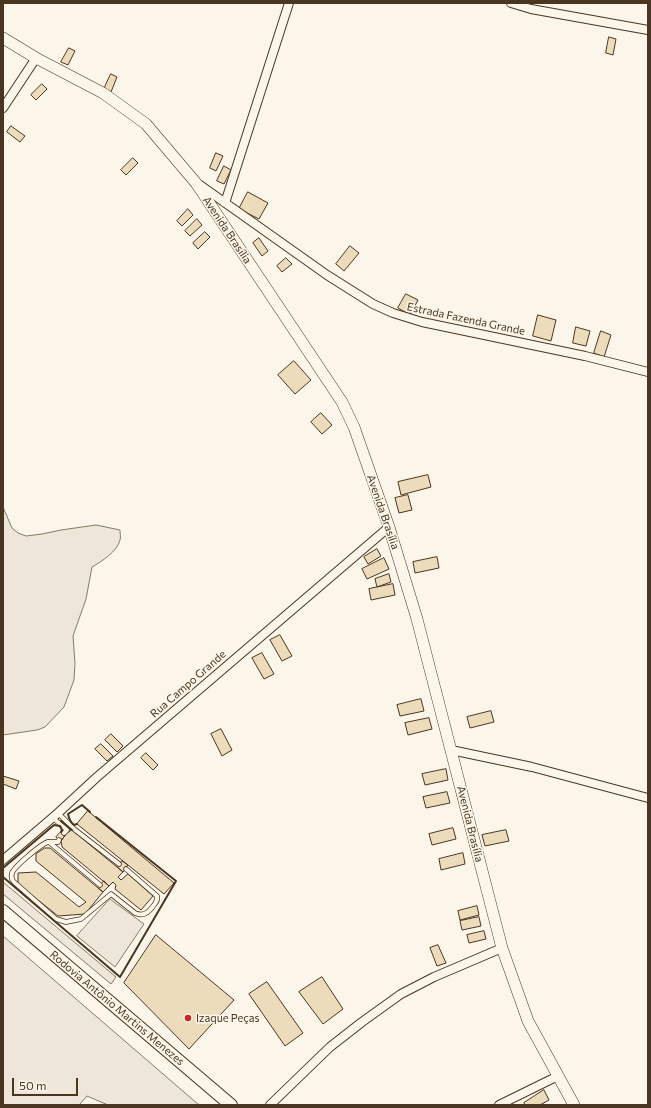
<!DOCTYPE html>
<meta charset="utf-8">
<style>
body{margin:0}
#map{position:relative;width:651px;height:1108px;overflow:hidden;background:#fbf6e9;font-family:Commissioner,sans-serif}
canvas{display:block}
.frame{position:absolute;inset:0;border:4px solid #4a3520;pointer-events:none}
.scale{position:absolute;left:12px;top:1078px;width:66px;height:18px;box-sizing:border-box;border:2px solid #4a3520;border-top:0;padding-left:5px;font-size:12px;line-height:14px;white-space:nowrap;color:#4a3520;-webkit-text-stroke:3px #fbf6e9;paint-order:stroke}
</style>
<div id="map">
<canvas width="651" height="1108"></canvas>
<div class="frame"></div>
<div class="scale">50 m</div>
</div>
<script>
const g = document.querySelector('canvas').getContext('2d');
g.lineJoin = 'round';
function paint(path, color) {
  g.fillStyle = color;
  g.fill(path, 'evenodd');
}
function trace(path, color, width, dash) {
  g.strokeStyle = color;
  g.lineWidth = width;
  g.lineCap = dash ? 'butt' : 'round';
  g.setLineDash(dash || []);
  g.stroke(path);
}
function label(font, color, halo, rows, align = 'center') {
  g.font = font + ' Commissioner,sans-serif';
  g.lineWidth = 3;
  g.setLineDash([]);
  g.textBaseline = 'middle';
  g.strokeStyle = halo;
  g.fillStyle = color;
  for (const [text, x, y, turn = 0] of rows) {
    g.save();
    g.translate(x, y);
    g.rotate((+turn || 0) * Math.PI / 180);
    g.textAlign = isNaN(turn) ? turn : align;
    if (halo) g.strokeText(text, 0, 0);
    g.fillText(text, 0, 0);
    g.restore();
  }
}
const green = new Path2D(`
 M3 507 12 528 18 533 26 536 42 534 61 530 96 525 120 530C120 534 121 537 120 540 117 552 102 561 92 567L86 599 73 636 75 663 74 680 64 707 45 727 37 730 3 735Z
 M3 882 116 977 111 984 3 894Z
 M110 899 144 924 115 967 77 936Z
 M3 936 199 1105H108L87 1096 79 1105H3Z`);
const building = new Path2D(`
 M609 37 616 39 613 55 606 53Z
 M69 48 75 51 68 65 61 62Z
 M111 74 117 77 111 92 104 89Z
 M42 84 47 89 36 100 31 95Z
 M11 126 25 136 20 142 7 132Z
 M216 153 223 156 216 171 210 168Z
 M133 158 138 163 126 175 121 170Z
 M224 166 231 170 224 184 217 181Z
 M248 192 268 203 259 219 239 209Z
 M188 209 193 215 182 226 177 221Z
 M197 219 202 225 190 236 185 231Z
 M205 232 210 237 198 249 193 243Z
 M259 238 268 251 262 256 253 243Z
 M350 246 359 253 344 271 336 264Z
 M286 258 292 264 282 272 277 266Z
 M406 294 418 300 410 315 398 308Z
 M538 315 556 320 551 341 533 336Z
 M576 327 590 331 586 346 573 343Z
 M601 331 611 335 604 357 594 353Z
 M294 361 311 380 295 394 278 375Z
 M321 413 332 425 322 434 311 422Z
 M428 475 431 487 401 495 398 482Z
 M408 495 412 510 399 513 395 498Z
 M377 549 381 556 368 564 364 557Z
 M437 557 439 568 415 573 413 562Z
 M384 558 389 569 367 579 362 569Z
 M389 574 391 582 377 587 375 579Z
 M393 584 395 595 371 600 369 589Z
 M280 635 292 656 282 661 270 640Z
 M262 653 274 674 264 679 252 658Z
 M421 699 424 711 400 716 397 705Z
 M491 711 494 722 470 728 467 717Z
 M429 718 432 729 408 735 405 723Z
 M221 729 232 750 222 756 211 734Z
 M111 734 123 746 117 752 105 740Z
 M101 744 113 756 107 761 95 749Z
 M146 753 158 765 153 770 141 758Z
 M446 769 448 780 425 785 422 774Z
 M3 776 19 781 16 789 3 784Z
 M447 792 450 803 426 808 423 797Z
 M88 811 174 883 164 894 77 824Z
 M453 828 456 839 432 845 429 834Z
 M72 830 123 872 118 877 121 880 128 874 153 896 141 910 115 889 116 885 113 882 109 886 62 847 61 841 66 834Z
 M506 830 509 841 485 846 482 835Z
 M61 832 66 834 61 841 56 837Z
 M45 848H50L103 892 85 914 58 916 18 884V873L36 872 79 907 86 902 36 861V854Z
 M463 853 465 864 441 870 439 859Z
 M122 861 128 865 123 872 117 867Z
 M104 881 109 886 103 892 98 888Z
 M477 906 479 915 460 920 458 911Z
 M479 917 481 926 462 930 460 921Z
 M484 931 486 939 469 943 467 935Z
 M156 935 234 1000 189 1049 124 983Z
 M438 945 446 963 437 966 430 948Z
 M322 977 343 1009 323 1024 299 992Z
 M267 982 303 1033 285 1046 249 994Z
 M544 1090 549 1100 540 1105H525L524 1103Z`);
const lane = new Path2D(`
 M58 813 74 829 119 864
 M53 818 67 830 64 833
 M59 840 58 842C55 842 51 842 48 842 41 844 14 867 12 873 11 877 12 880 14 882L56 919 66 922 81 919 111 894 135 913C144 917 149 912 154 905 156 902 158 901 157 896L126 869
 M49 842 100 885`);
const street = new Path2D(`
 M511 3 531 9 648 30
 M3 108 36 58
 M200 185 327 275 373 304 393 313 422 322 585 356 648 372
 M225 203 289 3
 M451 750 532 767 648 798
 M3 860 58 813 97 777 389 527
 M270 1105 330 1047 362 1022 401 994 434 977 502 948
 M499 1105 558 1076`);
const secondary = new Path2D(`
 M3 38 36 58 103 93 146 124 196 183 342 402 354 427 389 527 417 619 502 948 528 1021 574 1105`);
const primary = new Path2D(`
 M3 911 231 1105`);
const wall = new Path2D(`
 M61 821 72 830
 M77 824 74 825C70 822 69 819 68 814L82 805 90 812
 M3 868 54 825 60 826 62 830 61 832
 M3 877 120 977 176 881 96 817`);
const markers = [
 [188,1018,4,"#c62828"]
];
const streetNames = [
 ["Avenida Brasília",227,230,56],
 ["Estrada Fazenda Grande",466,319,12],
 ["Avenida Brasília",383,512,71],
 ["Rua Campo Grande",188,684,-41],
 ["Avenida Brasília",470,824,76],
 ["Rodovia Antônio Martins Menezes",117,1008,40]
];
const poiNames = [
 ["Izaque Peças",196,1018]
];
paint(green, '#ede6d9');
trace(green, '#887966', 1);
paint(building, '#ecdcbc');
trace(building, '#4a3520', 1);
trace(lane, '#4a3520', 5.5);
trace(street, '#4a3520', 10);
trace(secondary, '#4a3520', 12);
trace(primary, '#4a3520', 14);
trace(lane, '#fbf6e9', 4);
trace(street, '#fbf6e9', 8);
trace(secondary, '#fbf6e9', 11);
trace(primary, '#fbf6e9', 12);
trace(wall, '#4a3520', 2);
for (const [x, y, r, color] of markers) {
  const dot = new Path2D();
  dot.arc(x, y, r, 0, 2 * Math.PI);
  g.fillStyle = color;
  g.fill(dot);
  trace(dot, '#fbf6e9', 1.5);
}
label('11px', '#4a3520', '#fbf6e9', streetNames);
label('11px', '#4a3520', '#fbf6e9', poiNames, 'left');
</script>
